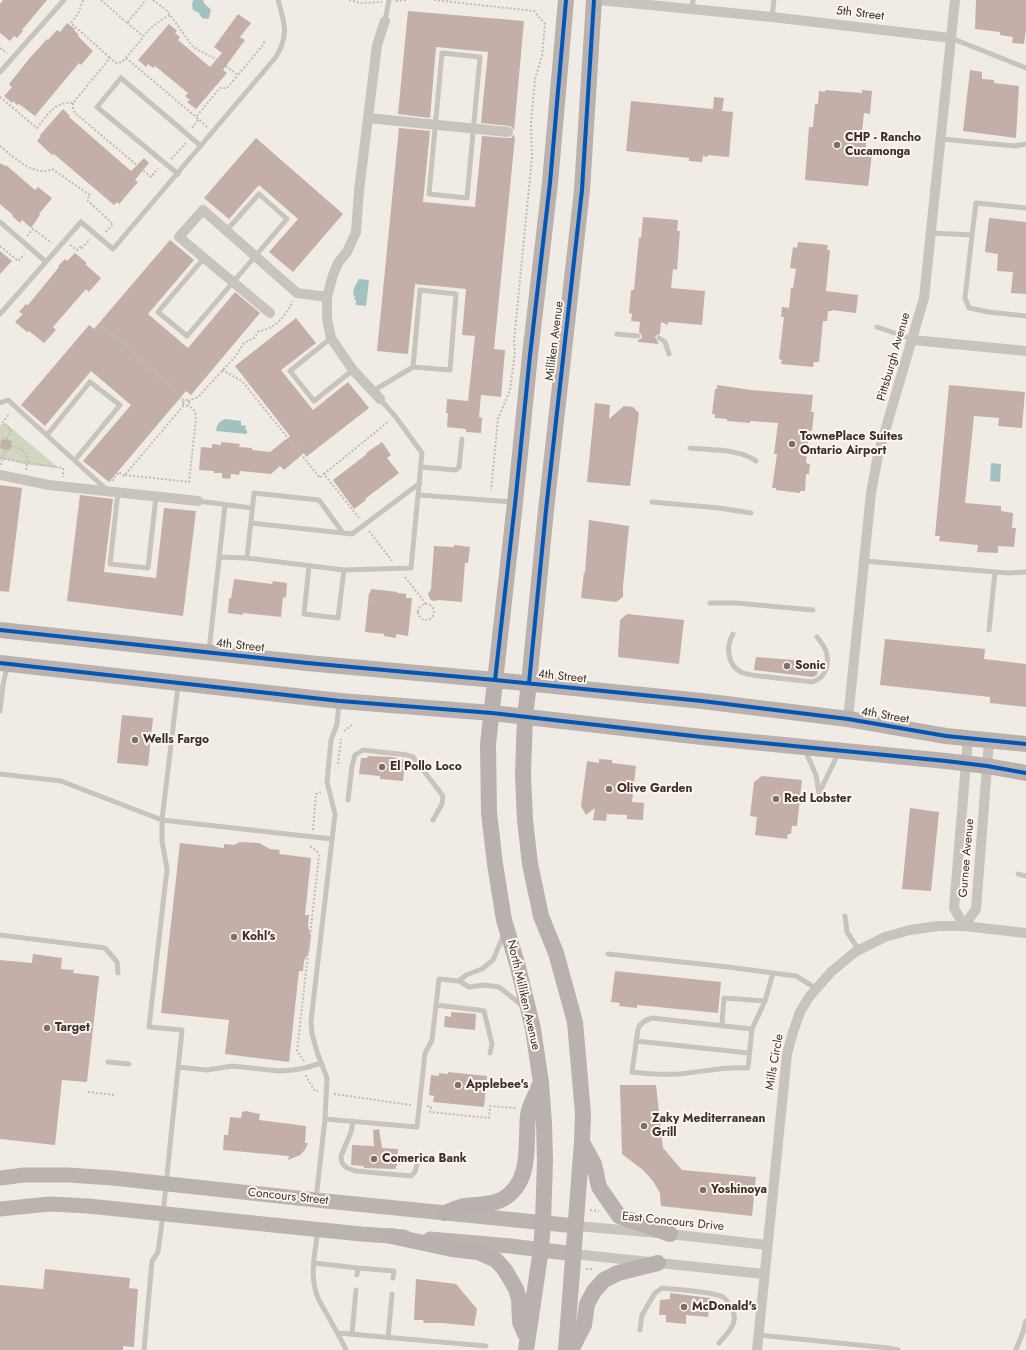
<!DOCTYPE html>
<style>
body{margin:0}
canvas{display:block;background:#f0ebe5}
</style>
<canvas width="1026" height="1350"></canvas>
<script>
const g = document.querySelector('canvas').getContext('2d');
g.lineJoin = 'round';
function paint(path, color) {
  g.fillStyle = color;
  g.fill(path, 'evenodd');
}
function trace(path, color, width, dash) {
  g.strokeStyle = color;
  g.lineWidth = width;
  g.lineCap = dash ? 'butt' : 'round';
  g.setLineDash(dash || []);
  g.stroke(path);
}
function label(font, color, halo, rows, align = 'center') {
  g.font = font + ' Jost,sans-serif';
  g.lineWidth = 4;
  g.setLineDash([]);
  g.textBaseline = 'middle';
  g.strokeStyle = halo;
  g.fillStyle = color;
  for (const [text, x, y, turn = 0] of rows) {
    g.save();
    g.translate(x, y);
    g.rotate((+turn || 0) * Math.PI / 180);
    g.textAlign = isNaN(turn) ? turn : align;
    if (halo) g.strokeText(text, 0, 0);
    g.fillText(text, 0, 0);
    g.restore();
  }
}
const green = new Path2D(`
 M5 423 59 468 24 464 0 458V425Z`);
const water = new Path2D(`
 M193 0H203L204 3 211 10 209 18 207 19 202 18 199 13 193 10 192 5Z
 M359 279 369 280 366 306 356 305V300H354L355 296 353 295 354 288Z
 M226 419 241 421V425L246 426 245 430H247V434L216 431C217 424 219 421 226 419Z
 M991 463 1001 464 1000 482 990 481Z`);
const building = new Path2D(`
 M3 0H47L22 30 23 31 17 38 14 36 10 41 0 33V4Z
 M976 0H1026V29L1024 44 1012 43 1013 37 1000 35V32L975 29Z
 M408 11 524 21 514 131 512 127 509 126 481 123 488 52 436 47 430 118 398 114Z
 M238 14 251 23 240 37 245 40 223 70 227 73 196 109 187 102 190 100 185 96 188 93 155 66 153 68 148 64 146 67 138 60 169 24 177 31 175 33 180 37 178 40 210 67 222 53 214 47Z
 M67 23 75 29 74 30 79 35 78 36 93 51 81 65 79 63 35 116 19 104 17 105 13 101 12 103 4 96 12 87 9 84 29 59 47 39 48 40 57 30 60 32Z
 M970 70 982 72V79L994 80V83L1019 86 1016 138 963 131Z
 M825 90 862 93V90L872 91 870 114 864 113 862 132H868L865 153 872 154 868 186 805 180 809 127H813L815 104H818L819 91 825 92Z
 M714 97 724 98 722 111 733 112 729 157 708 155 707 157 703 156 702 162 689 161V158L626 151 631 101 713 109Z
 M63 109 70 116 69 117 131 171 144 158 149 163 135 180 138 182 119 204 117 202 114 205 54 154 52 155 37 141 41 136 40 135Z
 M399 128 430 131 423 202 475 207 482 136 508 138H511L514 134V137H515L494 349 505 350 501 397 481 395 479 417 482 418 481 433 466 432V429L447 427 448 413H446L447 399 468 401 475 336 462 335 466 289 415 284 408 354 377 351Z
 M256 138 343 214 293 272 269 252 298 219 259 185 229 219 204 198Z
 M0 163 5 166 6 165 35 190 38 187 52 198 39 214 40 215 31 228 22 220 20 223 12 216 13 215 0 204Z
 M643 217 678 220 677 231H680L677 270 673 269 671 288 705 291 702 325 668 322V325L661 322 660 334 657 335 655 337 659 344 638 342V340L641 339 642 336 639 332 640 322 631 321 632 314 629 313 631 290H634L639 238H641Z
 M989 218 1026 222V294L1011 293 1013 272 997 271 998 254 985 252Z
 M170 240 194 260 148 314 188 348 235 292 260 313 191 395 186 391 109 482 83 461 131 405 91 371 45 426 21 405 89 325 94 329Z
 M798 242 828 245 827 250H830L826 291 858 295 856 313 832 310V311H828L827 321H823L819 362H814L813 367 781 364 782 360 779 359 784 317H781L782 307 789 308 791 288H793L796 269 790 268 793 247 797 248Z
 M0 251 12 261 0 274Z
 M75 253 87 263 85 264 101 278 89 292 86 289 53 327 56 330 44 343 29 331 27 332 15 322 23 314 19 312 26 304 28 305 59 267 58 266 65 259 67 261Z
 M296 318 316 343 281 370 313 410 348 382 369 408 306 457 304 453 284 470 280 466 271 474 240 471 239 475 231 474 230 479 222 478V473H214V471L199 470 201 447 212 448V444L221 445V442L240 444 239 447 252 448V450L270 452 290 436 235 366Z
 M717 385 751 390 813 395 811 412H814L812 431H809L806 463 810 464 809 474H806L805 491H800V493L776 490V488H772L777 454H774L778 423 750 421V423L727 421V419L715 418V414H712L715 389H717Z
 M949 385 1025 392 1022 428 998 426 999 418 974 416 965 503 1001 506V511L1013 513 1012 528H1016L1014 547 998 546V553L977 552 978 545 939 541 940 536H935Z
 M595 403 610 405 609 419 624 406 633 407 639 413 630 486 587 482Z
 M2 439 12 441 10 450 0 448Z
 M382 442 391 455 387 458 399 473 365 499 366 500 354 509 333 480 367 454 366 453Z
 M0 485 22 488 9 592 0 591Z
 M80 495 113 499 104 572 156 578 164 508 196 511 183 616 67 601Z
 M589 520 629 526 623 587V597L616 602 581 598 584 572 585 573Z
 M454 545 470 547 468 563H465L462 602 439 600 433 601 430 599 428 594 431 589 434 546 454 547Z
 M234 579 272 584 273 581 287 583 286 598 283 597 281 617 243 613V615L228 613 229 598 231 599Z
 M371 589 398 592 397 593 406 594V598H412L408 636 396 634V638L384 636V634L365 632 369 593H370Z
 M627 614 684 620 679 664 618 657 620 620Z
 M885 639 985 649 984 659 1026 664V707L990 703V697L880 685Z
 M756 657 819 662 817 675 813 677 754 670Z
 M122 715 153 718 148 766 117 763Z
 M368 756 392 757 405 760 403 781 380 779V776L359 774 361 758H367Z
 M599 759 612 760V763L636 766 632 802 644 803 643 820 627 819V815L607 814 606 821 593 820 595 808 586 815 581 806 587 761 599 763Z
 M762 776 802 780 797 826H792L791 834H788L787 839 755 835 757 817 750 816 754 782Z
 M910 808 939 812 931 891 902 889Z
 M240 842 259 843 270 849 280 850 279 854 311 858 305 915H309L308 926 311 936 309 952 304 961 303 971H299L289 1062 225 1054 229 1020 161 1013 180 843 224 848V844L234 845Z
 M33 954 62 958 61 969 74 970 73 973 99 976 87 1082 62 1080 55 1145 0 1139V960L32 963Z
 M615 971 721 982 718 1013 637 1005V1008L619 1006 620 1003 611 1002Z
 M451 1012 476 1014 475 1030 444 1027 445 1016 451 1017Z
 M448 1072 487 1076 484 1107 433 1102 434 1096 429 1095 431 1075 439 1076V1073L448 1074Z
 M620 1085H656L663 1148 682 1170 756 1177 752 1216 661 1206 660 1193 653 1181 643 1170 622 1154Z
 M246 1111 260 1114 259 1120 306 1126 305 1143H308L305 1150 300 1155 288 1160 289 1156 223 1150 224 1135H228L230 1117 241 1118 242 1112Z
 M379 1129 382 1148 398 1149 397 1166H396V1169L364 1168V1166L351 1165 352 1145 374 1146 373 1130Z
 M45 1269 130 1278 129 1288 138 1289 134 1347 123 1346V1350H0V1285L43 1289Z
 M416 1279 456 1284 477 1309 474 1326 442 1323H424L423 1320H414Z
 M670 1293 710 1298 708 1317 686 1315V1324L666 1322V1315H659L660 1300 670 1299Z`);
const path = new Path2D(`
 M83 0 78 14 71 23 110 58
 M101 0 127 23 146 0
 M153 0 166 10 170 15
 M349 0 361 3 382 2
 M434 0 534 11 545 24 542 56 535 79 531 122 532 157 514 341 515 352 510 390 498 419 491 490
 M396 1 408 0
 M127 23 143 36
 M0 48 7 53
 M126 58 196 117
 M0 97 37 128C47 116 54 101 73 103L110 58 116 63 122 62 141 40C145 31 160 20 170 15L188 40 193 47 219 61 238 75 263 45 265 40
 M73 103V109L75 113 151 177 158 168
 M207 127 196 117 220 88H227L238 75
 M192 128 199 119
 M0 146C12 156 35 178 52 169L90 195 87 200 113 224 107 231 105 232
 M171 159 186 143
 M27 236 33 229 52 243
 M70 245 77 250 81 246 82 248 90 239
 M0 246 18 261 23 256 24 254
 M102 327 123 342 139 359 172 387 184 401
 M222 370 242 381 320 478 324 474
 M183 403a3 3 0 1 1 6 0a3 3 0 1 1-6 0Z
 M188 401 198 397 235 357 244 343 254 338 259 331C276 329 285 316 293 301
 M7 439 11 430 3 422 10 413
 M0 443 2 440 5 438 10 441 11 444 9 449 6 450 3 449 0 446
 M11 446C28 450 29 454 26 470
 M0 458 27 463 63 468V477
 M1 465 5 450
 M125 475 189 482 196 418 195 411 188 405
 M112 481 119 472 124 476 184 405
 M359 518 324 474 389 421
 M369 531 392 561
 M405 577 426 604
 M418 612a8 8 0 1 1 16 0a8 8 0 1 1-16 0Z
 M344 731 352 725
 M338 764 341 739
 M313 830 316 794 321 792
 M304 1061 297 1051 319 856 317 851 311 847V844
 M306 1075 307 1078 315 1091H318
 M88 1092 114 1095
 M334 1094 411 1105
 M427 1106 431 1107 430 1112 489 1118 490 1106 516 1108
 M590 1210 599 1211
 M586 1269H594`);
const lane = new Path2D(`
 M692 9 693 0
 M772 17 774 0
 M385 21 389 0
 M951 38 1026 68
 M442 53 480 57 467 198 429 194Z
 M0 72 64 0
 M941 139 1015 146 1026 144
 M178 174 97 107 121 78 201 146
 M0 222 45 261
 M931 233 972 235 976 203 1026 208
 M972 235 965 298 969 308 989 312 1026 316
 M204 258 158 312 187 336 287 219 259 194 226 231
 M0 314 81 222 113 249 276 57C289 35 285 24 278 0
 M877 327 912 339
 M617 334 638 336
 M331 338 290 371 314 401 353 370
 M659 338 665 342 669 354
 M373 391 413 367 420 290 456 294 450 370 413 367
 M0 403 8 400 107 490
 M47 435 90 382 120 405 75 460
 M690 448C708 450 742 449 756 461
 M421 467 456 470 459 467 462 439
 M118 492 110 564 148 568 156 497
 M419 495 512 502
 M198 501 252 508
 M652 502 719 508 751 513
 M251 523 352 534 420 483
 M219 557 247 558 344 570 411 568 422 453 395 416 380 399
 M247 558 254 493 319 500 343 533
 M864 561 1008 573 1026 572
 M309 566 304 614 338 618 344 570
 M710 603H736L813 610
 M989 630 995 572
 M733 634C726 646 727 665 741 672 750 676 760 676 769 677 783 679 798 680 812 682 826 678 830 664 826 651 824 646 820 641 817 637
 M209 651 225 505
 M0 711 3 685 7 667
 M805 750 816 775 819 793
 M0 774 61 781 162 820 332 839
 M819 793 839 752
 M348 800 352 766 355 755 363 750 407 755 413 757 443 796 442 804 433 820
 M1018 874 1026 876
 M845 916 847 932 859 950
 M0 935 105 948 117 962 118 973
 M608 954 728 967 796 976 817 989
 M459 981 466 975 482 969 493 960 504 934
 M436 1005 478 1010 484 1011 492 1044 490 1053
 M722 1025 724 998 765 1001
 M752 1029 652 1018C645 1020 640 1023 638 1029L632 1072C648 1074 663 1075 679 1074 702 1072 724 1066 748 1068L752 1029 765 1001 773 973
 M636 1041 749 1053
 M108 1062 129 1064
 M178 1067 207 1070 232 1066 279 1071 293 1070 305 1068 321 1063
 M325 1119 417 1127 425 1053 432 1040 439 979 459 981 469 987 484 985 499 987 524 1007
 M353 1121 351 1132 341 1156 342 1163 347 1168 356 1171 411 1176 415 1172 417 1164
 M316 1199 325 1119 327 1078 317 1052 312 1034 311 1021 335 814 327 782 331 740 337 724 339 704
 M318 1230C315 1252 309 1277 318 1298 327 1316 338 1332 346 1350
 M314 1263 358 1268 357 1275
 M358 1268 394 1271 393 1278
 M640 1330 642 1315 655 1293 662 1288C677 1290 710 1291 723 1297 726 1298 728 1303 730 1306 741 1320 729 1332 719 1343
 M338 1333 486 1346
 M352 1334 356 1290
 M759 1335 888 1348 898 1350
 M388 1338 392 1294
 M144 1350 152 1261 158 1252 163 1214 182 1030 149 1027 167 869 162 841V820L178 686
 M1016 1350 1023 1332 1026 1321`);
const street = new Path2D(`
 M599 0 772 17 951 38
 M368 118 508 132
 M270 313 179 237 203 210 297 293 327 297
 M913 340 1026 351
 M380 399 353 370 331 338 327 319V297L333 275 338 263 347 252 356 232 359 191 377 45 385 21
 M0 475 49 485 198 501
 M848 719 871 493 878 455 924 298 955 0
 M964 926 954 908 968 738
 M964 926 976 909 989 741
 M576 1226 670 1234 767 1245
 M574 1254 764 1274
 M757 1350 787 1054 793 1032 800 1012 809 997 831 972 855 952 885 937 910 930 938 926H964L1026 933`);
const secondary = new Path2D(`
 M0 1178 24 1175H68L113 1178 316 1200 576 1226
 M0 1209 50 1204 88 1206 361 1234 404 1237
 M430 1239 511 1246 574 1254`);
const primary = new Path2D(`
 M0 630 307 663 495 680 702 701 848 719 946 736 1026 744
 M0 663 340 701 492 713 702 737 946 761 987 766 1026 773
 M582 1142 594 1164 599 1187 619 1216 670 1234
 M445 1213C451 1211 458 1207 465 1206 478 1204 490 1206 503 1199 533 1181 525 1144 528 1115 529 1106 536 1095 539 1086
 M391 1236 452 1249 478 1252 496 1260 505 1270 516 1289 519 1299 520 1322 525 1334
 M526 1350 541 1249 543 1223 545 1160 544 1123 541 1083 533 1029 518 967 504 920 495 864 489 813 488 744 515 503 530 355 550 183 566 0
 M566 1350 582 1142 583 1114 575 1022 556 953 541 916 530 864 525 820 523 775 525 717 529 683 546 510 582 190 594 0
 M571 1350 584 1325 587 1304 594 1291 604 1280 618 1273 658 1263`);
const cycleway = new Path2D(`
 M0 630 307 663 495 680 702 701 848 719 946 736 1026 744
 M0 663 340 701 492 713 702 737 946 761 987 766 1026 773
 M495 680 516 495 530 355 550 183 566 0
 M529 683 546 510 582 190 594 0`);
const markers = [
 [837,145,4,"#7a716c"],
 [792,444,4,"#7a716c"],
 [787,666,4,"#7a716c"],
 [135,740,4,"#7a716c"],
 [382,767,4,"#7a716c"],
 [609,789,4,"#7a716c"],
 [776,799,4,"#7a716c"],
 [234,937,4,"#7a716c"],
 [47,1028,4,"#7a716c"],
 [458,1085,4,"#7a716c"],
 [644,1126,4,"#7a716c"],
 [374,1159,4,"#7a716c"],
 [703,1190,4,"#7a716c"],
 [684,1307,4,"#7a716c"]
];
const streetNames = [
 ["5th Street",860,14,7],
 ["Milliken Avenue",555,341,-83],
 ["Pittsburgh Avenue",894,357,-74],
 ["4th Street",240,646,6],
 ["4th Street",562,677,6],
 ["4th Street",885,716,10],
 ["Gurnee Avenue",967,858,-85],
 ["North Milliken Avenue",523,995,77],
 ["Mills Circle",775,1062,-80],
 ["Concours Street",288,1197,6],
 ["East Concours Drive",673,1222,6]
];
const poiNames = [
 ["CHP - Rancho",845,138],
 ["Cucamonga",845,152],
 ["TownePlace Suites",800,437],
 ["Ontario Airport",800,451],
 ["Sonic",795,666],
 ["Wells Fargo",143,740],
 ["El Pollo Loco",390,767],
 ["Olive Garden",617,789],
 ["Red Lobster",784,799],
 ["Kohl's",242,937],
 ["Target",55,1028],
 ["Applebee's",466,1085],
 ["Zaky Mediterranean",652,1119],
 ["Grill",652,1133],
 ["Comerica Bank",382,1159],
 ["Yoshinoya",711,1190],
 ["McDonald's",692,1307]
];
paint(green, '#d1d6bf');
paint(water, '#a1c2c1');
paint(building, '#c3afa7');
trace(path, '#c2bbb6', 2, [2, 2]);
trace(lane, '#c9c3be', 5);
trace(street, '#c9c3be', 10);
trace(secondary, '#bab3ae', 15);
trace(primary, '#b8b1ad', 16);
trace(cycleway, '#0057b8', 4);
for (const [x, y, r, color] of markers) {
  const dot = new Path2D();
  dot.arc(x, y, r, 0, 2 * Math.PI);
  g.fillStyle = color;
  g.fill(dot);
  trace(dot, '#fbf5ee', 1.5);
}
label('12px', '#3b302b', '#fbf5ee', streetNames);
label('bold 12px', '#3b302b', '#fbf5ee', poiNames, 'left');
</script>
